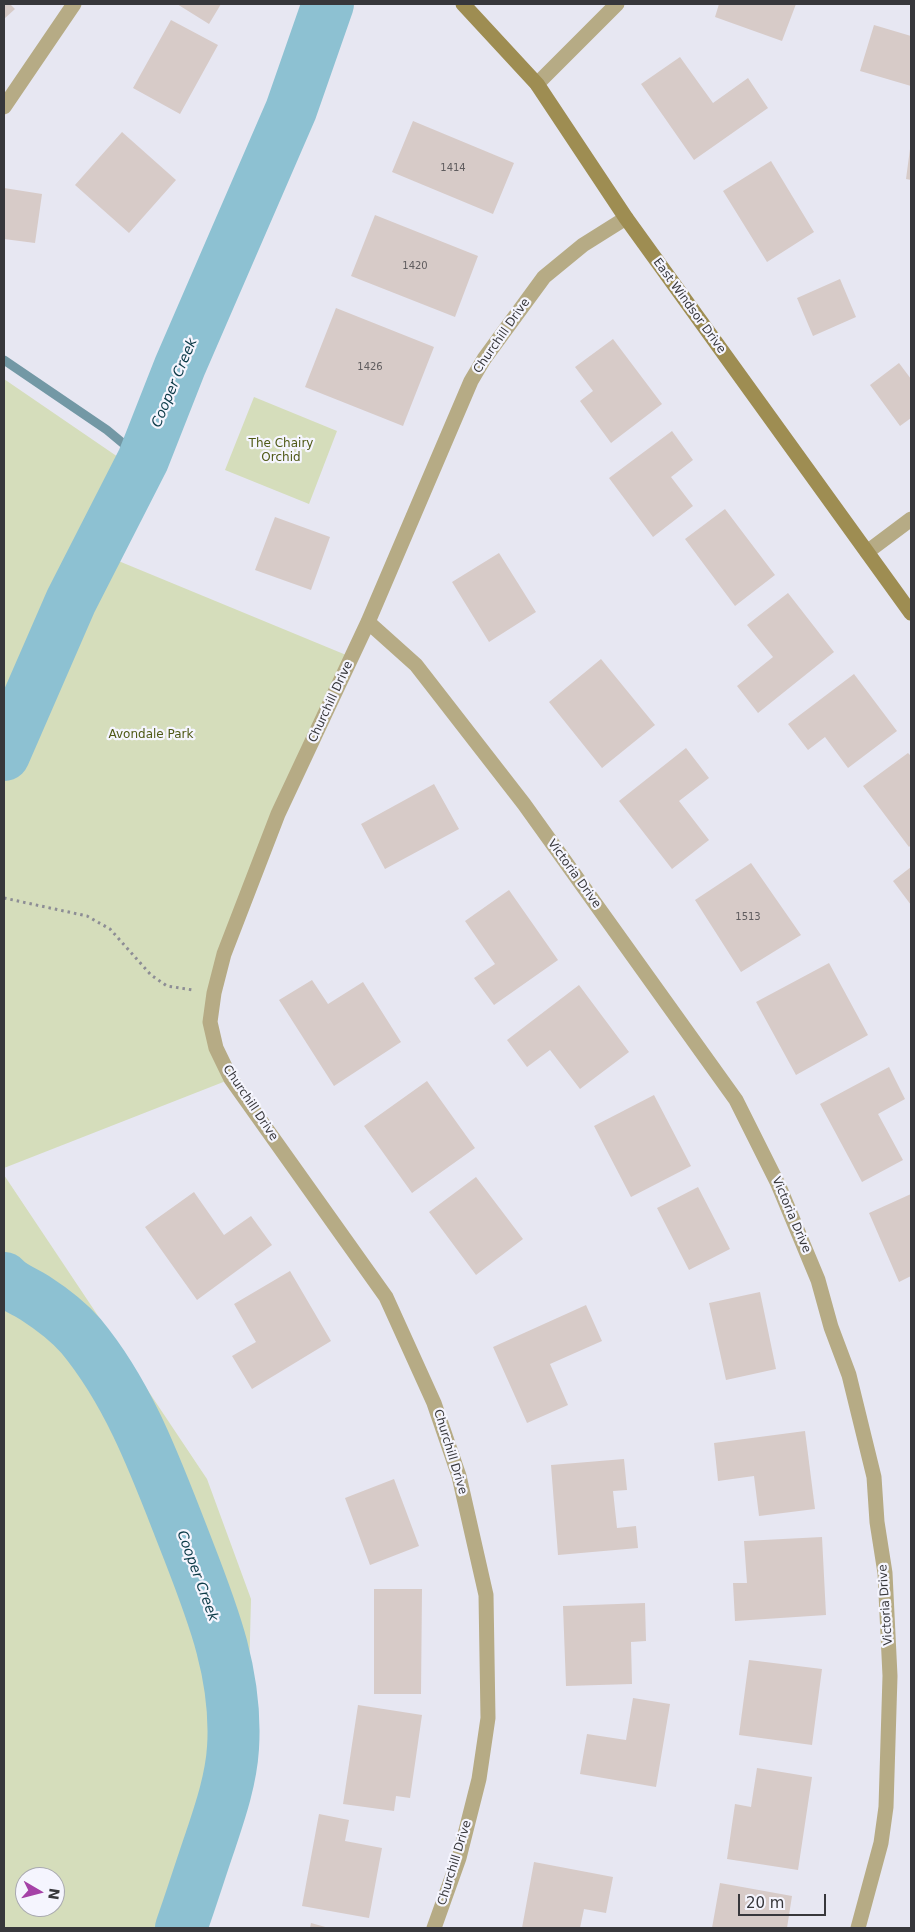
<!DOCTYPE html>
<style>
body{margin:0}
#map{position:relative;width:915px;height:1932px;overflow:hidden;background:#e7e7f2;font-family:"DejaVu Sans",sans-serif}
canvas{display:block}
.frame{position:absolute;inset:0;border:5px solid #37373b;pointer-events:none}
.north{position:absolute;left:15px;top:1867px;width:50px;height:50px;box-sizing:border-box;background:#f5f5fe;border:1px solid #a9a9b0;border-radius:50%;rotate:98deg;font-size:14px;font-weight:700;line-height:20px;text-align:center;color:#37373b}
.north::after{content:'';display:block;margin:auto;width:18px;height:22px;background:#a542a7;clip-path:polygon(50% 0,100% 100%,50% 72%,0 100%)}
.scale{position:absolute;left:738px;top:1894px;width:88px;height:22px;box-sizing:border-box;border:2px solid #37373b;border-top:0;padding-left:6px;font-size:15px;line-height:18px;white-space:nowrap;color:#37373b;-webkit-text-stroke:4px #f5f5fe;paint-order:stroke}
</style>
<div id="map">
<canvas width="915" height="1932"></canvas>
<div class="frame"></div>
<div class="north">N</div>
<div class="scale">20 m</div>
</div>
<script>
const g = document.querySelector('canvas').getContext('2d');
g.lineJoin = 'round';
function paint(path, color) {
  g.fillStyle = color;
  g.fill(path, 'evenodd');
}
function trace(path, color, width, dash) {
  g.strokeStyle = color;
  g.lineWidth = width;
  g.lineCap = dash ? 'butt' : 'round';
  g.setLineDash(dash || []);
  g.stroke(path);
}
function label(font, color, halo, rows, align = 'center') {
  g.font = font + ' "DejaVu Sans",sans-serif';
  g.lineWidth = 4.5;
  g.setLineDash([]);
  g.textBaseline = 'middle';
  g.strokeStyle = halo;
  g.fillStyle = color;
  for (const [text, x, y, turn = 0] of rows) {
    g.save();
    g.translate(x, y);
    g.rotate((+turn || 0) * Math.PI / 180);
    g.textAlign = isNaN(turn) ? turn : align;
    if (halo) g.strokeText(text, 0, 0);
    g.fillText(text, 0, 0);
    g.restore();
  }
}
const green = new Path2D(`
 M4 379 137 470 104 555 351 657 224 954 210 1022 231 1079 4 1168Z
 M254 397 337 431 309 504 225 470Z
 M4 1175 207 1479 251 1599 247 1757 198 1928H4ZM25 1877H55V1907H25Z`);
const stream = new Path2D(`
 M4 360 107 430 143 460`);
const river = new Path2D(`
 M4 755 71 601 143 460 180 366 291 110 328 4
 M4 1278C12 1287 24 1291 35 1298 52 1309 68 1321 81 1336 129 1394 155 1465 182 1534 209 1604 238 1671 233 1748 231 1780 220 1812 210 1842 200 1871 191 1900 181 1928`);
const building = new Path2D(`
 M4 4H10L15 9 4 19Z
 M177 4H221L209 24Z
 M719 4H796L782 41 715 17Z
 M171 20 218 45 180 114 133 88Z
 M874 25 911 36V86L860 71Z
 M680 57 713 103 748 78 768 108 694 160 641 84Z
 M413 121 514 163 493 214 392 172Z
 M122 132 176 180 129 233 75 185Z
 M910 149H911V180L906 179Z
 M771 161 814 232 767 262 723 191Z
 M4 188 42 194 35 243 4 239Z
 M375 215 478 256 455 317 351 276Z
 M840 279 856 317 813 336 797 298Z
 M336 308 434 347 403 426 305 387Z
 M613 339 662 404 611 443 580 401 593 391 575 367Z
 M899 363 911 379V418L900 426 870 385Z
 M672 431 693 460 671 477 693 506 653 537 609 478Z
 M725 509 775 575 735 606 685 539Z
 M275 517 330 537 311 590 255 570Z
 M499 553 536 612 489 642 452 582Z
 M788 593 834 652 758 713 737 686 773 657 747 625Z
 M601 659 655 725 602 768 549 702Z
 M854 674 897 731 848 768 825 737 808 750 788 724Z
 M686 748 709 778 679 801 709 840 672 869 619 801Z
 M908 753 911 756V845L909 847 863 786Z
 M434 784 459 829 385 869 361 824Z
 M751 863 801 935 741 972 695 900Z
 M911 867V905L893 881Z
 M509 890 558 960 494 1005 474 978 495 964 465 921Z
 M829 963 868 1035 796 1075 756 1002Z
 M312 980 328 1004 363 982 401 1042 334 1086 279 1000Z
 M579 985 629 1052 580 1089 550 1050 527 1067 507 1040Z
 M889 1067 905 1099 878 1114 903 1160 862 1182 820 1104Z
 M427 1081 475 1148 412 1193 364 1126Z
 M654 1095 691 1166 631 1197 594 1126Z
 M476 1177 523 1239 476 1275 429 1212Z
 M698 1187 730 1249 689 1270 657 1208Z
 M194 1192 224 1235 251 1216 272 1245 197 1300 145 1227Z
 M911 1194V1276L899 1282 869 1213Z
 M290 1271 331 1341 252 1389 232 1356 256 1342 234 1304Z
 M760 1292 776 1369 726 1380 709 1303Z
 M586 1305 602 1341 550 1364 568 1405 527 1423 493 1347Z
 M805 1431 815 1509 759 1516 754 1476 718 1481 714 1443Z
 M624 1459 627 1490 613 1491 617 1528 636 1526 638 1548 558 1555 551 1465Z
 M394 1479 419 1546 370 1565 345 1498Z
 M822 1537 826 1615 735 1621 733 1583H747L744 1541Z
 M374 1589H422L421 1694H374Z
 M645 1603 646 1641 631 1642 632 1684 566 1686 563 1606Z
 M749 1660 822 1669 812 1745 739 1735Z
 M633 1698 670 1704 656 1787 580 1774 587 1734 626 1740Z
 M358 1705 422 1715 410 1798 396 1796 394 1811 343 1804Z
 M757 1768 812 1777 798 1870 727 1859 735 1804 751 1807Z
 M319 1814 349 1820 345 1841 382 1848 369 1918 302 1906Z
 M534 1862 613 1877 606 1913 584 1909 580 1928H522Z
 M720 1883 792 1896 787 1928H712Z
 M311 1923 329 1928H310Z`);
const path = new Path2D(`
 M4 898 87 916 110 929 151 975 167 986 193 990`);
const street = new Path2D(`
 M537 84 617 4
 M4 107 74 4
 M867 552 911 519
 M368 622 416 665 524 804 736 1100 778 1184 818 1280 831 1327 849 1375 874 1477 877 1522 885 1573 890 1676 886 1807 881 1843 858 1928
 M434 1928 459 1858 479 1779 488 1718 486 1595 459 1476 434 1403 386 1297 231 1079 216 1048 210 1022 214 993 224 954 278 814 368 622 471 381 484 359 544 277 583 245 626 218`);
const secondary = new Path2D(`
 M463 4 537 84 626 218 911 613`);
const numberNames = [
 ["1414",453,168],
 ["1420",415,266],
 ["1426",370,367],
 ["1513",748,917]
];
const streetNames = [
 ["East Windsor Drive",689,306,54],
 ["Churchill Drive",502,336,-55],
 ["Churchill Drive",331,702,-65],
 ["Victoria Drive",574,874,54],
 ["Churchill Drive",250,1103,56],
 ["Victoria Drive",791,1215,67],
 ["Churchill Drive",450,1452,73],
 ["Victoria Drive",886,1605,-94],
 ["Churchill Drive",455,1863,-73]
];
const parkNames = [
 ["The Chairy",281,444],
 ["Orchid",281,458],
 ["Avondale Park",151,735]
];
const waterNames = [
 ["Cooper Creek",175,383,-67],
 ["Cooper Creek",197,1576,70]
];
paint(green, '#d5ddbb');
trace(stream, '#7398a5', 9);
trace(river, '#8dc1d2', 52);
paint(building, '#d7cbc8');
trace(path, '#8d8d95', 3, [2.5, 4]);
trace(street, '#b6ab85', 15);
trace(secondary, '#9e8d52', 15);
label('10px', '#5f5c5e', null, numberNames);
label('12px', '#37373b', '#f5f5fe', streetNames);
label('12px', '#4f5916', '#f5f5fe', parkNames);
label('italic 14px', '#0b3a47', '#f5f5fe', waterNames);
</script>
